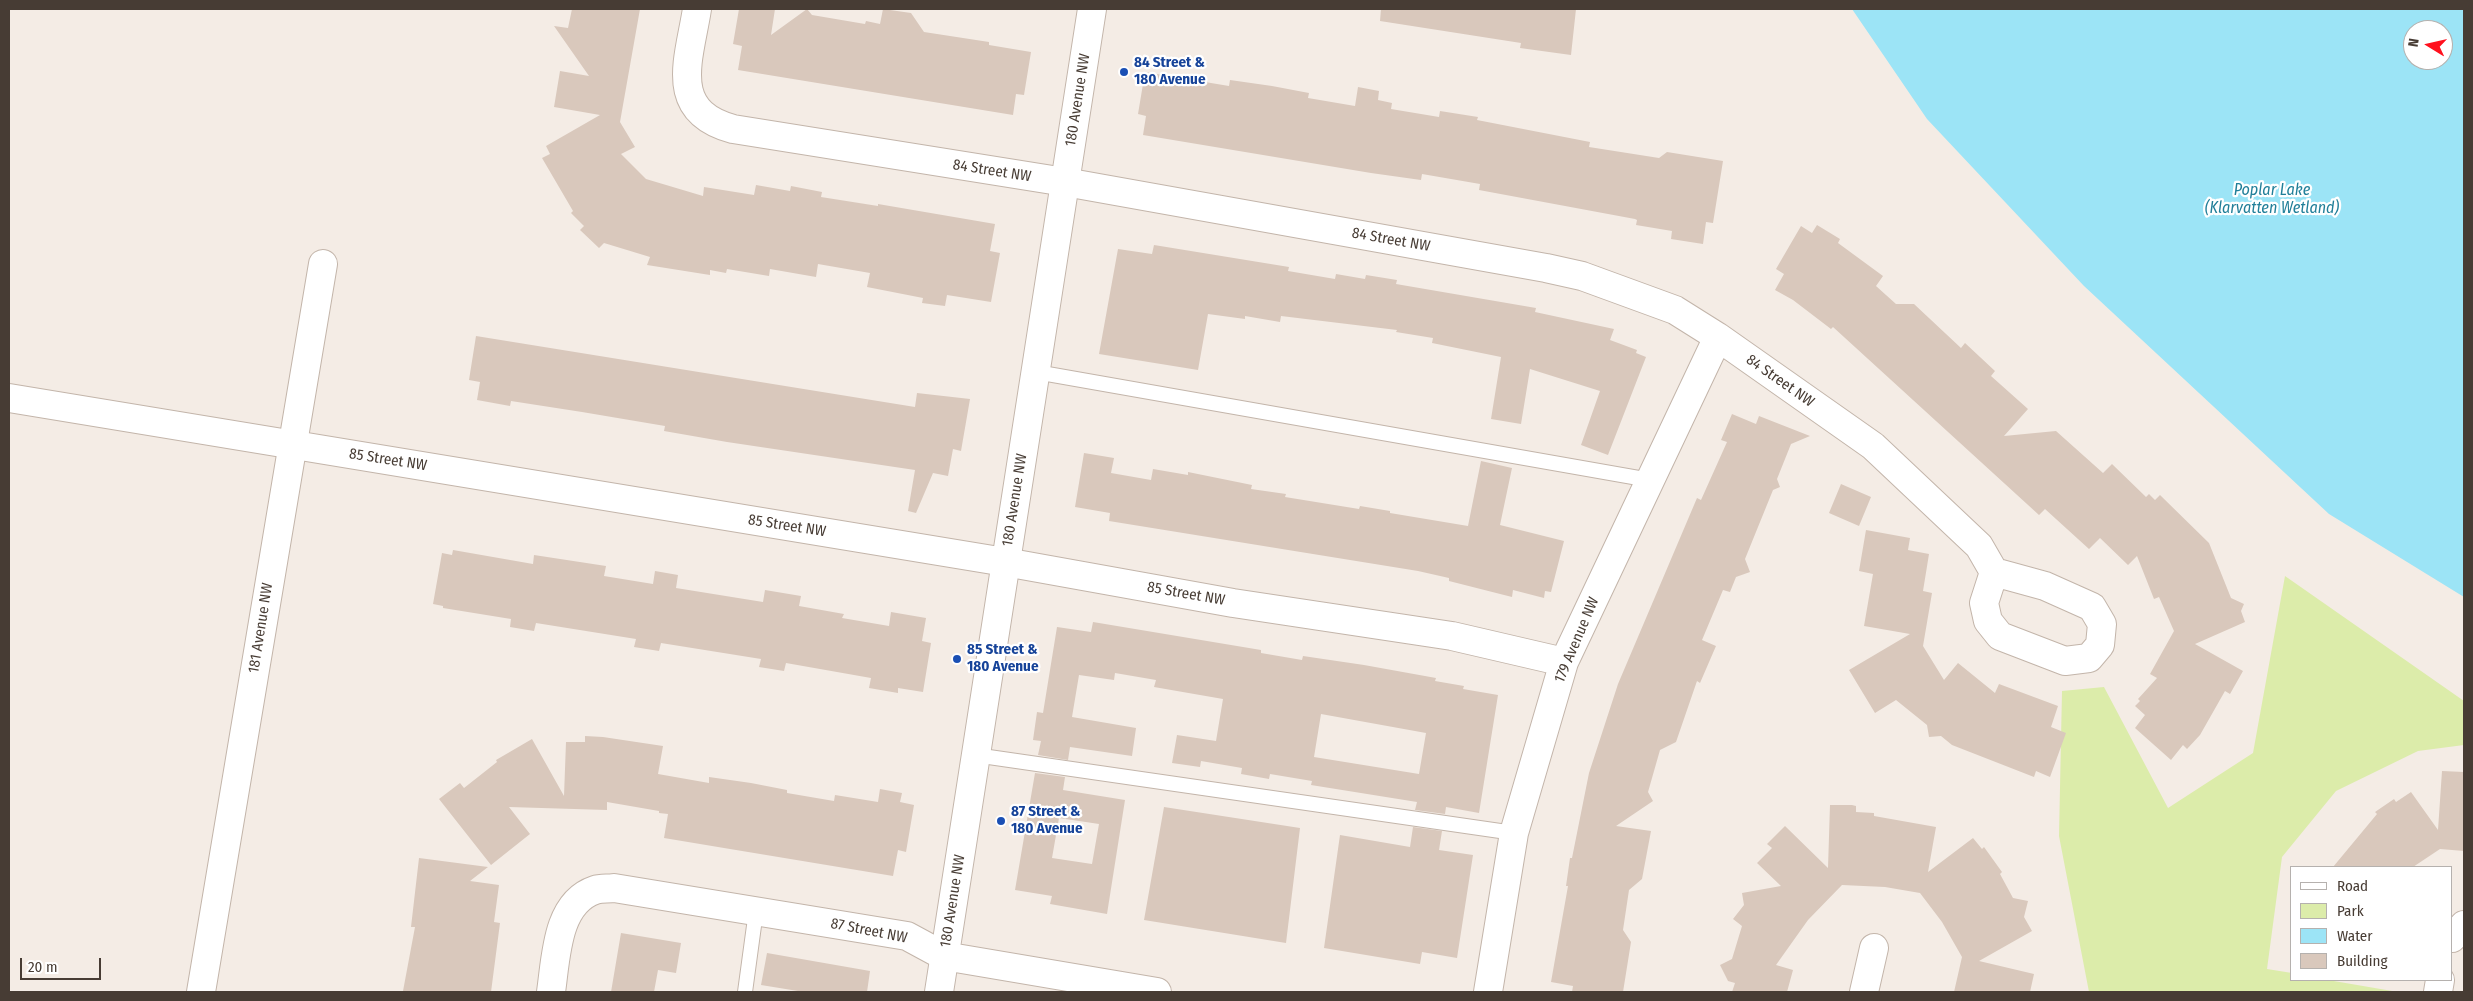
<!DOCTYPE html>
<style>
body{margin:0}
#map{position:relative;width:2473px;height:1001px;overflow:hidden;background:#f4ece5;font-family:"Fira Sans Condensed",sans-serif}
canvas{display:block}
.frame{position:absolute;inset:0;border:10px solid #473c34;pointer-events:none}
.legend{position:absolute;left:2290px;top:866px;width:162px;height:115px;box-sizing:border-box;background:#fff;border:1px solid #b5b1ae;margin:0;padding:6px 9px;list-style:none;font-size:15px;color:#473c34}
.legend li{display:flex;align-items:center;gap:10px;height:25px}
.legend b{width:25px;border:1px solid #b5b1ae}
.north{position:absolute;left:2403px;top:20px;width:50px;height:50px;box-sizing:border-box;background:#fff;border:1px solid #b5b1ae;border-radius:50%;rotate:279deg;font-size:14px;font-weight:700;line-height:20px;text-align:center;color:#473c34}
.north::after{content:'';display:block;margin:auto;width:18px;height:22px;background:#ff111e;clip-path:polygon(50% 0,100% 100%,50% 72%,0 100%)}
.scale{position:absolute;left:20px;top:958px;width:81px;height:22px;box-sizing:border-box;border:2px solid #473c34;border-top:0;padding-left:6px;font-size:15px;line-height:18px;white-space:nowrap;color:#473c34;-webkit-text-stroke:4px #fff;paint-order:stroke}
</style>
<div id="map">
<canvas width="2473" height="1001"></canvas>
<div class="frame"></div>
<ul class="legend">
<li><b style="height:6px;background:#fff"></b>Road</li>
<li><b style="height:14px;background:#dcecaa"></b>Park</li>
<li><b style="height:14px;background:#9ce4f6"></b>Water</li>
<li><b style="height:14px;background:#d9c8bc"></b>Building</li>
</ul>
<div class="north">N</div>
<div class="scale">20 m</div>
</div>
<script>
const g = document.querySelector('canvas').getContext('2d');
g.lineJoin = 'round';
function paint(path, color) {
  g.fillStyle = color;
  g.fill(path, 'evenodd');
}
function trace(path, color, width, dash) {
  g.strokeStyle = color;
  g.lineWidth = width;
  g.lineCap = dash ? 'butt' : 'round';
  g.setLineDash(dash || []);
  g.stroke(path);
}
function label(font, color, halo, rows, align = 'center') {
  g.font = font + ' "Fira Sans Condensed",sans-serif';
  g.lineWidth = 4.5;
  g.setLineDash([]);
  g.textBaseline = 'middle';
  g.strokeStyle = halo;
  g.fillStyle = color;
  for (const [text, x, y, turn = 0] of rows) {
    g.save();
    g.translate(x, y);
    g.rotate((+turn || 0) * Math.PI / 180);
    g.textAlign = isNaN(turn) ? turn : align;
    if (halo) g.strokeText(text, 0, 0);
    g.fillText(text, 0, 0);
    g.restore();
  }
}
const green = new Path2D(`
 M2285 576 2464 701V745L2418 751 2336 791 2282 857 2267 969 2292 973V980H2328L2398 992H2089L2059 836 2062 691 2104 687 2168 808 2253 753Z`);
const water = new Path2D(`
 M1852 9H2464V597L2329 514 2084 286 1927 119ZM2413 30H2443V60H2413Z`);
const building = new Path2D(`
 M572 9H640L620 122 635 147 621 154 646 179 703 196 704 187 754 195 756 185 790 191 791 186 822 192 821 197 878 206V204L995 224 990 251 1000 253 991 302 947 295 945 306 922 303 923 298 867 287 870 273 818 264 816 277 770 269 769 276 727 269 726 273 710 270V275L647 265 650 257 604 243 599 248 580 230 584 226 571 213 573 211 542 158 550 154 546 146 600 115 554 107 560 71 589 76 554 26 568 28Z
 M739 9H775L771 35 807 9 812 15 865 24 866 21 880 24 883 9 911 13 924 32 989 42V45L1031 52 1024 95 1016 94 1013 115 738 70 742 46 733 44Z
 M1381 9H1576L1571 55 1520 48 1521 43 1380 21Z
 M1145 72 1229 86 1230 80 1272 86 1309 93 1308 98 1355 106 1358 87 1379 91 1378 100 1392 103 1391 109 1439 117 1440 111 1478 117 1477 120 1590 142 1589 147 1659 158 1667 152 1723 161 1713 223 1706 222 1703 244 1671 239 1672 231 1636 225 1637 220 1635 219 1479 190 1480 184 1422 174 1421 180 1371 173 1143 135 1146 116 1138 114Z
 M1817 225 1840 239 1838 243 1883 276 1876 286 1896 304H1914L1961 348 1965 343 1995 371 1991 376 2028 409 2004 436 2056 431 2103 473 2112 464 2146 497 2149 494 2155 500 2160 495 2209 543 2231 598 2244 604 2241 611 2245 622 2195 644 2243 671 2230 694 2225 691 2200 735 2187 749 2183 745 2171 760 2135 728 2145 715 2135 706 2140 701 2138 699 2157 678 2150 674 2174 631 2159 597 2154 599 2137 556 2128 565 2100 538 2089 549 2045 509 2039 515 1833 327 1831 329 1793 300 1775 290 1784 274 1776 269 1801 226 1812 233Z
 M1154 245 1289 267 1288 271 1335 279 1336 274 1365 279 1366 275 1397 280 1396 284 1536 308 1535 312 1614 329 1610 340 1637 350 1636 353 1646 357 1608 455 1581 445 1600 391 1530 369 1521 424 1491 419 1501 357 1432 343 1433 338 1396 332 1397 330 1281 316 1280 322 1245 316V319L1208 314 1198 370 1099 354 1118 249 1152 254Z
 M476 336 915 407 917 393 970 399 961 451 953 449 948 476 933 473 916 513 908 511 915 470 727 442 664 431 665 426 582 412 511 401 510 406 477 400 480 382 469 380Z
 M1732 414 1756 424 1759 416 1810 436 1791 444 1777 479 1780 487 1773 490 1745 559 1750 572 1736 577 1730 592 1723 590 1702 640 1716 646 1700 683 1697 681 1676 742 1660 750 1648 792 1653 801 1616 826 1651 831 1642 879 1629 890 1623 930 1631 942 1623 992H1572L1573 986 1551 982 1568 886H1566L1570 858H1572L1589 773 1618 684 1697 498 1701 500 1727 442 1721 440Z
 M1084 453 1114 458 1111 473 1151 480 1153 469 1188 475V472L1252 485 1251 489 1286 494 1285 497 1359 509 1360 506 1390 511V513L1468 526 1481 461 1512 468 1500 525 1564 541 1551 592 1545 591 1544 598 1513 590 1512 597 1449 581V578L1418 571 1109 521 1110 513 1075 507Z
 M1841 484 1871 497 1859 526 1829 513Z
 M1866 530 1910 538 1908 550 1929 554 1923 591 1932 593 1923 646 1944 680 1958 663 1995 693 1999 684 2058 706 2051 727 2066 733 2050 777 2036 771 2034 777 1952 745 1941 736 1929 737 1927 725 1896 700 1875 713 1849 670 1910 634 1864 626 1873 574 1859 571Z
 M453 550 533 564 534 555 606 566 604 576 653 584 655 571 678 575 676 588 763 602 765 590 801 596 799 606 844 614 842 618 889 626 891 612 926 618 922 641 931 643 923 692 898 688V693L869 688 871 678 786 663 784 671 759 667 761 659 661 643 659 651 634 647 636 639 536 623 534 631 510 627 511 619 443 608V606L433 604 442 553 452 555Z
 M1093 622 1261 650V653L1302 660 1303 656 1364 665 1436 678 1435 681 1464 686 1463 689 1498 695 1479 813 1446 807 1445 814 1415 810 1417 802 1311 785 1312 781 1270 774 1269 779 1241 774 1242 768 1201 761 1200 767 1172 763 1177 735 1216 741 1223 699 1154 687 1156 680 1115 673 1114 680 1079 675 1072 717 1136 728 1132 756 1070 747 1068 760 1038 755 1041 741 1033 740 1037 712 1043 713 1057 627 1091 632ZM1321 714 1426 733 1419 774 1314 757Z
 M585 736 603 737 663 746 658 774 709 783V777L751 783 787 790V793L834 801 835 795 878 802 880 789 902 793 900 802 914 805 906 852 898 850 893 876 730 849 664 838 668 814 659 813V811L607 802V810L509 807 530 834 491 865 439 799 460 783 464 788 497 762 496 760 532 739 564 796 566 742H585Z
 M2442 771 2464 772V851L2440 849 2413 867H2333L2377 814 2375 812 2394 799 2396 802 2411 792 2438 830Z
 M1035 773 1065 777 1063 790 1125 800 1107 914 1050 904 1052 896 1015 890ZM1059 818 1099 824 1092 864 1052 858Z
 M1830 805H1852L1856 806V812L1874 813V816L1936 827 1928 872 1973 838 1982 849 1984 847 2002 872 2000 874 2013 898 2028 901 2024 917 2032 931 1979 961 2034 974 2030 992H1954L1962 957 1942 922 1920 893 1885 887 1842 885 1808 920 1776 965 1793 970 1787 992H1732L1735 983 1728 981 1720 965 1732 959 1742 926 1733 919 1744 905 1742 893 1781 886 1757 863 1772 848 1767 844 1785 826 1828 868Z
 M1164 807 1300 828 1286 943 1144 920Z
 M1413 827 1442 831 1439 850 1473 855 1457 958 1422 952 1420 964 1324 948 1340 835 1410 847Z
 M419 858 488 867 470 881 499 885 494 922 500 923 491 992 403 991 415 927H411Z
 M621 933 681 943 676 973 658 970 654 992H611Z
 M767 953 870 971 867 992H804L761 985Z`);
const service = new Path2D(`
 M1036 372 1650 480
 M975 755 1514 833
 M745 992 756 911`);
const minor = new Path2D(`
 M697 9C689 60 667 111 733 129L1065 182 1546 268 1582 276 1675 310 1718 337 1873 446 1979 546 1994 572 1984 603 1988 621 2000 636 2065 661 2089 658 2100 645 2102 624 2092 607 2045 586 1994 572
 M1005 562 1233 603 1452 636 1564 662
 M2452 938 2464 925
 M201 992 323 264
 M551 992C556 959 556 903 595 890 601 888 608 889 614 888L907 936 944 956
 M1488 992 1514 833 1564 662 1718 337
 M1864 992 1874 948
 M2438 992 2440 980`);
const tertiary = new Path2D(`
 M9 398 1005 562
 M944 956 1157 992
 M939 992 1092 9`);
const markers = [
 [1124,72,5,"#1a4fb4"],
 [957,659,5,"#1a4fb4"],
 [1001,821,5,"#1a4fb4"]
];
const transitNames = [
 ["84 Street &",1134,63],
 ["180 Avenue",1134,80],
 ["85 Street &",967,650],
 ["180 Avenue",967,667],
 ["87 Street &",1011,812],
 ["180 Avenue",1011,829]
];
const streetNames = [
 ["180 Avenue NW",1078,100,-81],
 ["84 Street NW",992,171,9],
 ["84 Street NW",1391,240,10],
 ["84 Street NW",1780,381,35],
 ["85 Street NW",388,460,9],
 ["180 Avenue NW",1015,500,-81],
 ["85 Street NW",787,526,9],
 ["85 Street NW",1186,594,10],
 ["181 Avenue NW",261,628,-81],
 ["179 Avenue NW",1577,640,-67],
 ["180 Avenue NW",953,901,-81],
 ["87 Street NW",869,931,11]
];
const waterNames = [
 ["Poplar Lake",2272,191],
 ["(Klarvatten Wetland)",2272,209]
];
paint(green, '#dcecaa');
paint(water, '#9ce4f6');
paint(building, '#d9c8bc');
trace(service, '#c3b5aa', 16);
trace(minor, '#c3b5aa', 30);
trace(tertiary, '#c3b5aa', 30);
trace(service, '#fff', 14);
trace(minor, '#fff', 28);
trace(tertiary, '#fff', 28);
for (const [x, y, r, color] of markers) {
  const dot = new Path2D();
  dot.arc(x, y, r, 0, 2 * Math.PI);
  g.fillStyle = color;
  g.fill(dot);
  trace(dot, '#fff', 2);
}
label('bold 15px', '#164399', '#fff', transitNames, 'left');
label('15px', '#473c34', '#fff', streetNames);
label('italic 16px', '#217f99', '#fff', waterNames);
</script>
